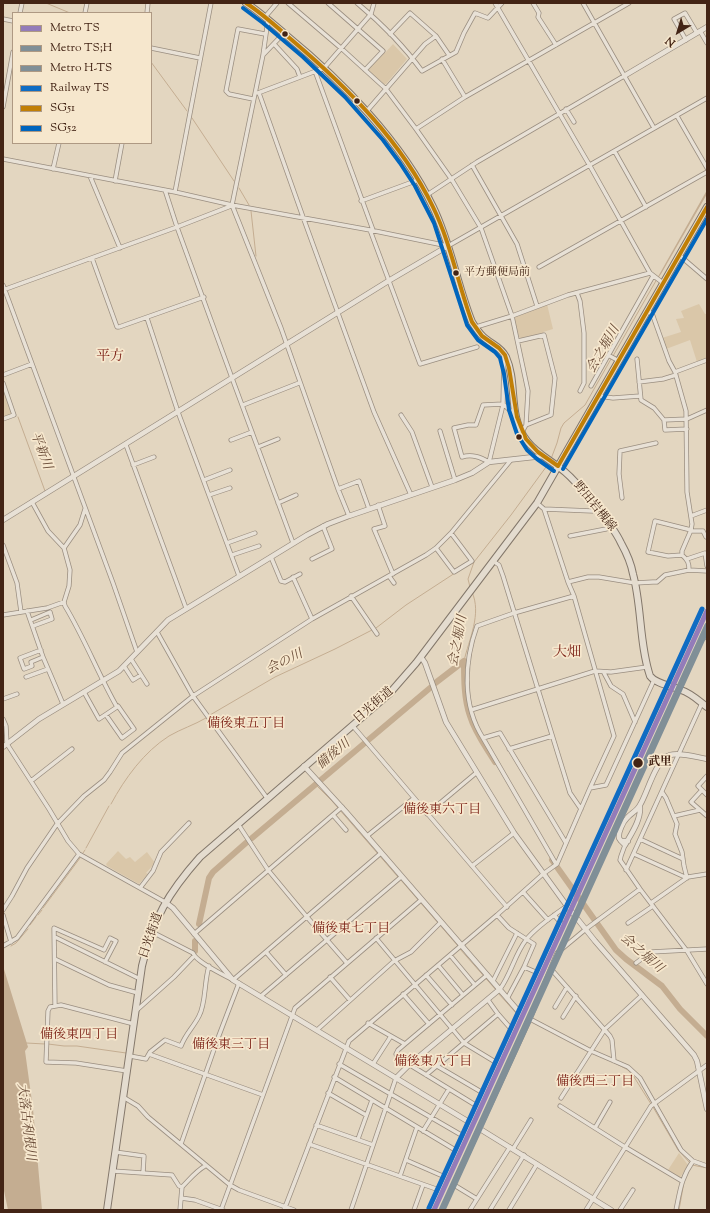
<!DOCTYPE html>
<meta charset="utf-8">
<style>
body{margin:0}
#map{position:relative;width:710px;height:1213px;overflow:hidden;background:#e3d6c0;font-family:"Sorts Mill Goudy",serif}
canvas{display:block}
.frame{position:absolute;inset:0;border:4px solid #432415;pointer-events:none}
.legend{position:absolute;left:12px;top:12px;width:140px;height:132px;box-sizing:border-box;background:#f6e7cd;border:1px solid #ae9983;margin:0;padding:5px 7px;list-style:none;font-size:12px;color:#432415}
.legend li{display:flex;align-items:center;gap:8px;height:20px}
.legend b{width:20px;border:1px solid #ae9983}
.north{position:absolute;left:658px;top:12px;width:40px;height:40px;-webkit-text-stroke:3px #f6e7cd;paint-order:stroke;rotate:218deg;font-size:11px;font-weight:700;line-height:16px;text-align:center;color:#432415}
.north::after{content:'';display:block;margin:auto;width:14px;height:18px;background:#432415;clip-path:polygon(50% 0,100% 100%,50% 72%,0 100%)}
</style>
<div id="map">
<canvas width="710" height="1213"></canvas>
<div class="frame"></div>
<ul class="legend">
<li><b style="height:5px;background:#937cb9"></b>Metro TS</li>
<li><b style="height:5px;background:#808f97"></b>Metro TS;H</li>
<li><b style="height:5px;background:#808f97"></b>Metro H-TS</li>
<li><b style="height:5px;background:#0f6cc3"></b>Railway TS</li>
<li><b style="height:5px;background:#c17f06"></b>SG51</li>
<li><b style="height:5px;background:#0065bd"></b>SG52</li>
</ul>
<div class="north">N</div>
</div>
<script>
const g = document.querySelector('canvas').getContext('2d');
g.lineJoin = 'round';
function paint(path, color) {
  g.fillStyle = color;
  g.fill(path, 'evenodd');
}
function trace(path, color, width, dash) {
  g.strokeStyle = color;
  g.lineWidth = width;
  g.lineCap = dash ? 'butt' : 'round';
  g.setLineDash(dash || []);
  g.stroke(path);
}
function label(font, color, halo, rows, align = 'center') {
  g.font = font + ' "Sorts Mill Goudy","Noto Serif JP",serif';
  g.lineWidth = 3.5;
  g.setLineDash([]);
  g.textBaseline = 'middle';
  g.strokeStyle = halo;
  g.fillStyle = color;
  for (const [text, x, y, turn = 0] of rows) {
    g.save();
    g.translate(x, y);
    g.rotate((+turn || 0) * Math.PI / 180);
    g.textAlign = isNaN(turn) ? turn : align;
    if (halo) g.strokeText(text, 0, 0);
    g.fillText(text, 0, 0);
    g.restore();
  }
}
const green = new Path2D(`
 M393 44 407 59 386 84H384L369 71V69L383 52 385 53Z
 M547 304 553 329 543 332V333L521 338 519 337 514 318 516 316Z
 M699 304 705 314H707V359L697 362 690 340 666 349 662 338 681 332 676 319 684 318 681 311Z
 M3 383 14 415 3 419Z
 M118 851 126 859 130 857 135 862 147 852 155 863 146 873 148 874 139 884 107 866 106 864Z
 M679 1153 688 1165 680 1178 668 1170Z`);
const water = new Path2D(`
 M707 190V194L703 201 661 274 655 282Z
 M3 966 28 1047 25 1051 33 1109 42 1210H8L3 1186Z`);
const stream = new Path2D(`
 M46 3 70 13
 M151 62 187 111
 M192 118 234 181
 M239 188 249 205
 M251 211 256 256
 M613 356 657 279
 M18 417 45 491
 M551 459 557 443 561 428 564 423 585 405 611 359
 M470 564 474 562
 M470 587 468 579 474 562 511 515 549 463
 M376 628 406 605 455 573
 M464 661C469 639 482 614 472 592
 M210 715 275 677 335 649 372 630
 M316 785 332 801 398 877
 M111 804C125 778 144 752 169 736 181 729 194 725 206 718
 M86 848 109 806
 M83 853 85 850
 M400 879 458 946
 M43 908 80 858
 M38 915 42 910
 M30 925 36 917
 M11 946 16 943 28 929
 M460 949 496 990
 M498 993 517 1014
 M26 1043 45 1044
 M48 1044 64 1046H77L126 1053
 M615 1063 628 1070 634 1077 651 1104
 M653 1107 678 1150 690 1163
 M692 1165 707 1168
 M679 1210 684 1182`);
const river = new Path2D(`
 M464 661C464 679 464 699 470 716 475 733 486 747 495 762
 M434 684 464 661
 M252 838 430 688
 M552 860 616 950 626 959 662 986 680 1009 707 1036
 M199 924 209 878 213 872 247 842
 M195 941V951`);
const minor = new Path2D(`
 M288 3 342 49 386 89 416 129 452 180 481 228 512 316 528 391 526 425 522 432
 M328 3 383 51 365 70
 M357 3C381 23 404 46 422 71L456 52 464 33 475 13 488 18 502 3
 M495 3 590 166 650 273 663 283
 M533 3 539 13 538 17 556 45
 M583 3 654 128
 M20 13 22 3
 M85 13 87 3
 M147 13 148 3
 M265 17 277 3
 M3 19 13 21
 M268 20 263 55 232 205 281 328 338 489 349 516
 M700 31 707 43
 M390 34 410 13 436 36 449 55
 M686 40 674 19 685 13 697 33
 M274 44 297 69 300 77
 M151 48 200 58
 M263 55 284 33
 M442 59 465 97
 M315 71 373 230
 M258 93 324 68 371 14 374 3
 M259 93 303 217 374 412 411 495
 M253 99 229 94 226 91 238 29 265 34
 M3 107 13 52
 M566 109 574 122
 M366 112 425 44 436 36
 M677 116 707 168
 M416 129 465 97 629 3
 M615 152 646 207
 M3 159 175 192 232 205 370 230 448 246 707 98
 M472 165 517 244 537 306
 M53 169 59 143
 M90 176 120 248
 M115 181 122 143
 M165 190 177 227 232 378 293 543
 M175 192 211 3
 M427 195 477 162 624 76
 M361 201 418 180
 M370 230 420 364 477 347
 M679 255 707 279
 M92 258 117 327H119L204 297
 M539 267 707 172
 M3 285 113 583 137 652
 M3 290 177 227 231 206
 M577 293 580 301 584 333V383L580 391
 M648 310 653 316 669 361 675 372 686 411 687 492 692 524 691 530 682 551V555C688 560 689 563 689 570
 M147 318 178 412 239 576
 M476 327 512 316 568 295 650 273
 M518 341 544 335 555 378 551 415 526 425
 M608 355 619 361
 M504 357 503 404 502 409 489 462C480 457 472 454 462 457L454 428 468 425H476L483 405 503 404 516 416
 M637 359 641 400 654 408 664 420 687 419 707 410
 M675 372 707 360
 M3 375 32 364
 M639 382 663 379 676 375
 M3 383 14 415 3 419
 M591 386 653 276
 M599 396 613 398 640 396
 M243 405 299 383
 M401 415 412 432 432 487
 M664 420 665 430 687 429
 M440 431 455 480
 M231 440 252 432
 M126 445 186 608
 M258 447 278 439
 M133 465 154 457
 M204 480 230 470
 M338 489 359 481 369 509
 M209 495 230 488
 M622 498 619 474 620 451 656 443
 M32 502 48 531 64 548 70 570 69 586 64 602 65 606C85 639 98 674 117 707L118 706 134 729 122 738 106 715
 M278 503 296 495
 M537 503 544 509 568 582 574 596 614 736 590 788
 M378 505 385 526 374 529 393 574
 M544 509 592 511 596 508
 M691 516 707 510
 M691 531H703L706 537
 M570 536 606 529 611 526
 M227 543 255 533
 M3 545 17 583 21 612
 M64 548 80 525 85 509
 M436 548 454 572 472 561 451 533
 M232 555 259 546
 M682 555 668 556 648 552 655 521 691 530
 M271 557 281 581 285 582 300 574
 M312 559 332 549 323 526
 M687 559 705 553 707 566
 M493 561 499 565 503 576 570 793 581 809
 M389 576 394 583
 M293 577 312 619
 M568 582 588 577H599L635 583 653 582H657L665 575 689 570 707 571
 M351 596 377 634
 M27 611 43 657 63 704
 M3 615 47 608 64 602
 M31 620 50 612 52 619 33 626
 M157 632 193 696 267 798
 M707 632V638
 M41 650 20 658 24 669 32 666 31 662 43 657
 M131 659 147 684
 M124 666 133 680 141 675
 M604 673 611 686 623 694 635 722
 M26 677 48 669
 M84 692 99 719 117 707
 M3 699 17 694
 M471 710 595 671 611 672 647 667
 M3 719 6 726 7 744 49 809 68 841 79 854 165 902
 M352 725 507 907
 M483 738 556 864
 M509 749 552 736
 M707 776 698 786 707 795
 M31 781 72 749
 M702 790 691 802 707 816
 M662 792 666 798 677 824 675 834 682 852 684 866 687 878
 M427 814 476 773
 M333 815 346 830
 M674 816 700 810
 M238 824 268 870 307 917 347 963
 M367 836 414 798
 M640 839 683 859
 M566 843 500 733 483 738C462 705 464 662 477 626L514 613 574 596
 M625 845 621 856 620 860 640 889 687 951 707 984
 M634 854 687 878
 M472 866 514 833
 M626 870 702 703
 M140 888 153 871 161 852 189 823
 M523 892 548 920
 M651 903 688 877 707 874
 M3 910 12 896 27 868 57 824 84 796 104 780 110 772 122 753 193 696 312 619 426 555 436 548 451 533 511 460
 M3 915 11 942
 M497 915 509 928 534 944 524 967 508 997
 M628 923 653 906
 M152 932 193 953C196 962 224 975 233 980L381 853
 M194 934 342 807
 M55 937 140 979
 M376 938 464 1043 497 1063
 M3 946 17 938 79 854
 M266 952 286 975
 M450 955 475 985
 M55 959 109 985 138 993
 M636 963 651 952 707 949
 M438 965 463 995
 M524 967 538 973
 M551 969 610 1036 612 1040 614 1061
 M426 975 452 1005
 M330 977 350 1000
 M493 981 517 933
 M500 989C511 974 515 954 526 940 536 927 554 915 567 906
 M403 994 429 1024
 M261 996 401 877
 M488 1000 498 1014 512 1030
 M55 1006 54 928 104 950 110 938 116 941 105 962
 M555 1007 567 987
 M137 1010 174 977 194 956
 M563 1017 576 996
 M530 1019 591 1051 628 1067 640 1078 681 1150 693 1161 707 1166
 M368 1023 405 1044
 M317 1030 394 961 411 952 441 922
 M149 1054 263 1095
 M130 1056 146 1059 150 1052 165 1040 181 1046C186 1033 193 1028 199 1016 206 1004 204 982 209 966
 M339 1064 463 1136
 M373 1064 391 1036
 M437 1066 483 1093
 M127 1071 76 1063 46 1062 48 1011 50 1007 61 1005 134 1024
 M426 1075 498 1014
 M334 1077 457 1151
 M328 1093 366 1115
 M123 1097 138 1106 148 1117 230 1185 239 1190 294 1210
 M561 1098 605 1029 642 995
 M477 1106 397 1057 396 1054 398 1050 405 1044 487 975
 M560 1106 625 1147 682 1181
 M316 1125 373 1145
 M595 1128 610 1102
 M423 1131 449 1089
 M358 1139 372 1100
 M181 1144 218 1038 239 983
 M309 1144 439 1190
 M513 1149 531 1120
 M115 1152 144 1156 143 1173
 M406 1160 445 1177
 M113 1171 172 1175 179 1186 182 1187
 M400 1176 417 1127
 M454 1185 477 1199
 M181 1198 195 1200 223 1210
 M180 1210 182 1187C190 1179 196 1171 205 1166
 M221 1210 295 1008 421 900
 M284 1210 349 1041 497 915 543 874 557 864 590 788 606 785 654 680
 M351 1210 396 1078
 M414 1210 423 1185
 M430 1210 561 923 554 915
 M442 1210 530 1019 557 953 586 929 640 889
 M470 1210 510 1147
 M490 1210 524 1155
 M509 1210 537 1164
 M586 1210 651 1106 707 1065
 M620 1210 633 1190
 M676 1210C680 1191 681 1178 693 1161`);
const tertiary = new Path2D(`
 M624 76 707 27
 M3 520 390 280 448 246
 M421 657 425 663 446 722 514 833 567 906 595 941 694 1055 697 1061 707 1109
 M3 747 39 719 119 671 168 620 307 535 328 524 349 516 455 480 472 473 489 462 543 456
 M304 766 346 812 520 1013
 M621 841 625 845C631 834 641 820 640 807
 M628 841H621L619 838C618 832 623 822 627 818 631 813 637 811 640 805 648 792 655 760 670 755 680 752 696 757 707 759
 M165 902 173 908 233 980 469 1122
 M396 1078 409 1065 500 989
 M480 1129 611 1210`);
const primary = new Path2D(`
 M246 3C260 12 273 24 286 35 342 81 402 142 433 207 451 244 457 285 472 322 476 328 480 335 486 339 493 345 501 347 506 357 518 384 507 415 527 441 537 454 552 461 565 472 577 482 587 496 597 508 606 519 615 530 621 543 626 552 631 563 633 574 642 607 639 643 650 676 656 684 672 686 681 690 691 693 699 701 707 707`);
const trunk = new Path2D(`
 M107 1210 142 966C153 919 168 893 200 857L389 694 416 663 537 503 707 207`);
const bus1 = new Path2D(`
 M246 3C263 14 278 28 293 41 348 88 401 141 433 207 451 244 458 284 472 322L482 336 499 348 505 355 509 368 517 417 526 439 538 452 558 466
 M558 466 707 207`);
const bus2 = new Path2D(`
 M243 8 263 23 303 57 345 97 383 140 400 163 415 186 434 223 467 325 478 340 495 352 500 358 504 374 509 410 517 434 527 450 537 459 554 471
 M563 469 707 219`);
const rail1 = new Path2D(`
 M429 1208 702 609`);
const metro1 = new Path2D(`
 M434 1210 707 611`);
const metro2 = new Path2D(`
 M441 1210 707 625`);
const metro3 = new Path2D(`
 M443 1210 707 630`);
const markers = [
 [285,34,3.5,"#432415"],
 [357,101,3.5,"#432415"],
 [456,273,3.5,"#432415"],
 [519,437,3.5,"#432415"],
 [638,763,5.5,"#432415"]
];
const busNames = [
 ["平方郵便局前",464,273]
];
const streetNames = [
 ["野田岩槻線",594,507,51],
 ["日光街道",374,706,-41],
 ["日光街道",152,936,-71]
];
const stopNames = [
 ["武里",648,763]
];
const waterNames = [
 ["会之堀川",604,350,-60],
 ["平新川",40,451,70],
 ["会之堀川",459,641,-79],
 ["会の川",285,663,-27],
 ["備後川",334,755,-40],
 ["会之堀川",641,954,41],
 ["大落古利根川",25,1122,83]
];
const neighbourhoodNames = [
 ["備後東五丁目",246,725],
 ["備後東六丁目",442,811],
 ["備後東七丁目",351,930],
 ["備後東四丁目",79,1036],
 ["備後東三丁目",231,1046],
 ["備後東八丁目",433,1063],
 ["備後西三丁目",595,1083]
];
const quarterNames = [
 ["平方",110,358],
 ["大畑",567,654]
];
paint(green, '#dac7a9');
paint(water, '#c4ad91');
trace(stream, '#c4ad91', 1);
trace(river, '#c4ad91', 6);
trace(minor, '#9a8e80', 5);
trace(tertiary, '#9a8e80', 6);
trace(primary, '#83776a', 8);
trace(trunk, '#83776a', 8);
trace(minor, '#e8e1d6', 3.5);
trace(tertiary, '#e8e1d6', 4.5);
trace(primary, '#e4dccf', 6);
trace(trunk, '#e4dccf', 6);
trace(bus1, '#c17f06', 4);
trace(bus2, '#0065bd', 4);
trace(rail1, '#0f6cc3', 5);
trace(metro1, '#937cb9', 5);
trace(metro2, '#808f97', 5);
trace(metro3, '#808f97', 5);
for (const [x, y, r, color] of markers) {
  const dot = new Path2D();
  dot.arc(x, y, r, 0, 2 * Math.PI);
  g.fillStyle = color;
  g.fill(dot);
  trace(dot, '#f6e7cd', 1.5);
}
label('11px', '#432415', '#f6e7cd', busNames, 'left');
label('12px', '#432415', '#f6e7cd', streetNames);
label('bold 12px', '#432415', '#f6e7cd', stopNames, 'left');
label('italic 13px', '#664834', '#f6e7cd', waterNames);
label('13px', '#7a1f14', '#f6e7cd', neighbourhoodNames);
label('14px', '#7a1f14', '#f6e7cd', quarterNames);
</script>
